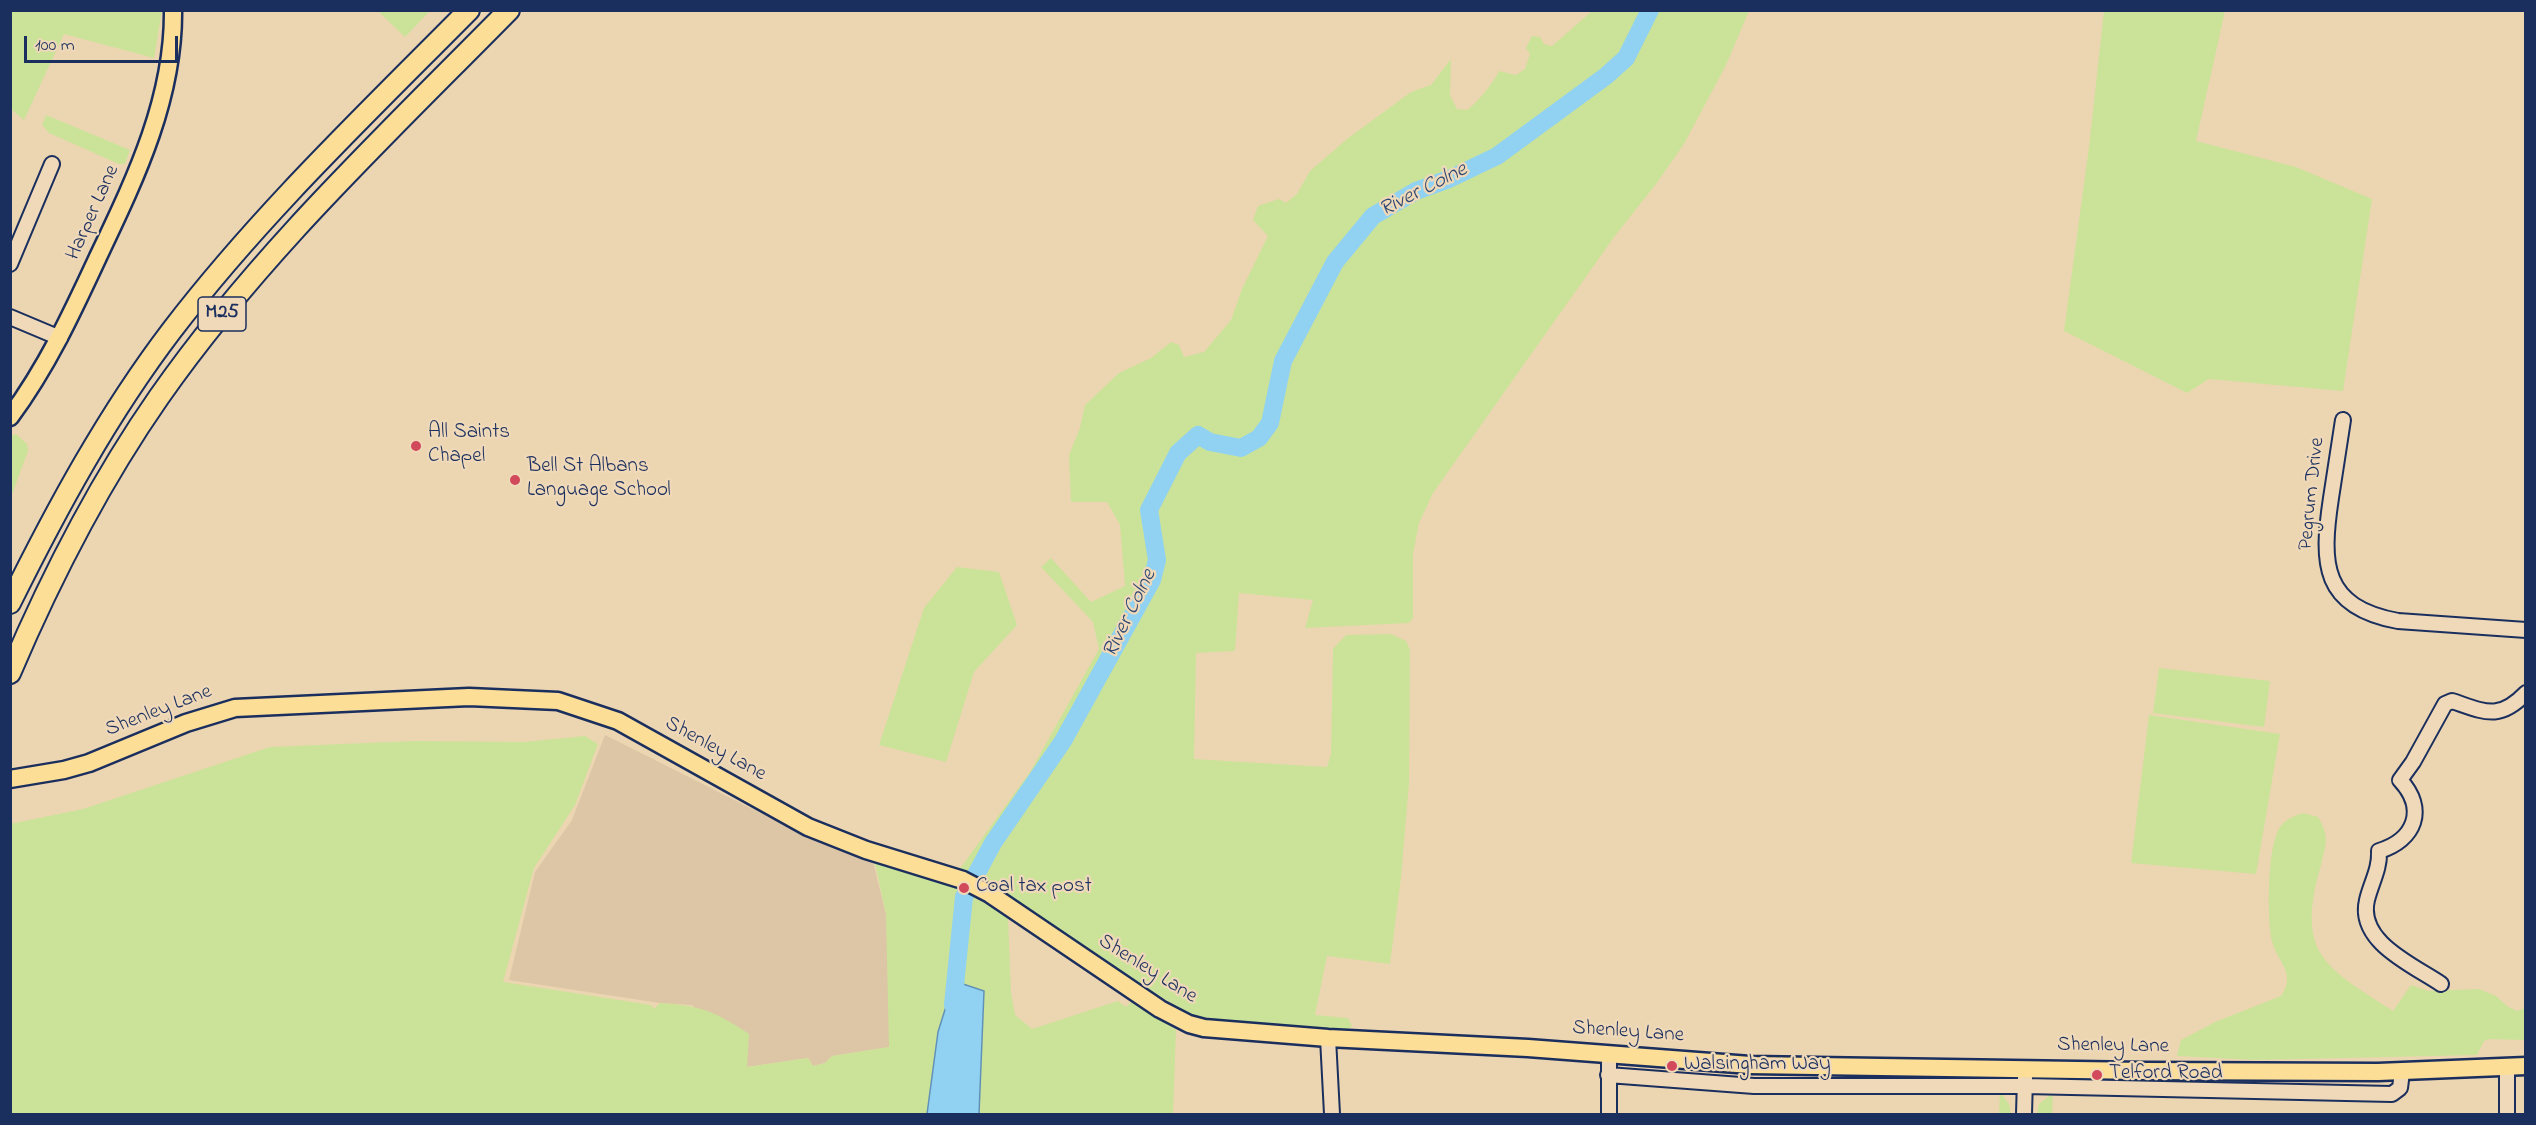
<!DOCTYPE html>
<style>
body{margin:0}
#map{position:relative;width:2536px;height:1125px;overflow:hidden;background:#ecd5b1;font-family:"Indie Flower",sans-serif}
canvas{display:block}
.frame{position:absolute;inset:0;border:12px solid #1b2f5e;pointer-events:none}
.scale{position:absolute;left:24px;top:36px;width:154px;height:27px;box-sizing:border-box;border:3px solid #1b2f5e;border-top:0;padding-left:8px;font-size:18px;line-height:21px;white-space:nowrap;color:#1b2f5e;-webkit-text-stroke:4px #efd9b8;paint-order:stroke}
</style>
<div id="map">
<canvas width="2536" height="1125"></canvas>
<div class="frame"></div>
<div class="scale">100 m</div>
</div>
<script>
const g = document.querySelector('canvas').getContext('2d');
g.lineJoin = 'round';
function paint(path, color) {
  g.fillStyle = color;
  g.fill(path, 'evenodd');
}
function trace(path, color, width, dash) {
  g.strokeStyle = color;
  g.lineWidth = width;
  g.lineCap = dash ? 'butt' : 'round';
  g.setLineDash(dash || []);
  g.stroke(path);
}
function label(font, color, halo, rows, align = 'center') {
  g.font = font + ' "Indie Flower",sans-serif';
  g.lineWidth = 4.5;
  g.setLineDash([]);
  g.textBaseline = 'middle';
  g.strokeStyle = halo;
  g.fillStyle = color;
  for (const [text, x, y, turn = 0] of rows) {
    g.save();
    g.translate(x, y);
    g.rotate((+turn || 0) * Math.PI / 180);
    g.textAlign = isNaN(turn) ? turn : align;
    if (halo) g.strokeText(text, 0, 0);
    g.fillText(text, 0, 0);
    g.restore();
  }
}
const built = new Path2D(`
 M605 735 812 839 873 862 886 914 890 1047 832 1056 825 1063 813 1066 808 1058 747 1067 692 1005 660 1003 509 980 535 872 572 820Z`);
const green = new Path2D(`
 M162 10 154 58 64 34 24 120 11 109V11Z
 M378 11H430L405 37Z
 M1592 11H1749L1726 65 1684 144 1656 184 1614 237 1433 493 1419 523 1413 554V618L1409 623 1305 628 1313 600 1239 593 1235 651 1196 653 1194 759 1327 767 1331 754 1333 649 1346 635 1391 634 1406 641 1410 650 1409 783 1401 877 1390 964 1327 956 1315 1015 1348 1018 1352 1026 1348 1030 1244 1024 1191 1015 1136 982 989 886 959 870 1030 772 1099 649 1093 622 1041 567 1051 558 1091 602 1125 586 1120 525 1107 502H1071L1069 455 1080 428 1085 405 1119 373 1151 358 1171 342 1179 345 1184 357 1204 352 1231 320 1242 289 1268 236 1253 220 1258 206 1279 199 1286 203 1297 194 1310 171 1347 139 1411 92 1431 85 1451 59 1450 95 1457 109 1467 110C1477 103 1494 82 1499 71L1516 75 1525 69 1530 54 1526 48 1532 36 1540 37 1544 44 1552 46Z
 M2104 11H2225L2196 141 2296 167 2372 199 2343 391 2209 379 2187 393 2064 331 2089 147Z
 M46 115 130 150 125 164H119L49 133 42 125Z
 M16 434 27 444 28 451 11 497V436Z
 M957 567 999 572 1017 625 974 672 946 762 879 745 924 608Z
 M2159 668 2270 681 2264 727 2153 713Z
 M2149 715 2280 734 2256 874 2131 863Z
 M585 736 598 744 575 805 534 868 503 982 651 1005 654 1009 660 1003C699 1005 717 1012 749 1034L747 1067 808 1058 813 1066 825 1063 832 1056 889 1047 886 914 876 868 871 856C922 874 963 886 1008 918L1011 993 1015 1015 1032 1029 1118 1001 1126 1007 1133 1000 1176 1030 1173 1114H979L984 992 954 981 938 1032 927 1114H11L10 824 83 809 270 747 415 741 524 742Z
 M2303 813 2318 817C2330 838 2326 843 2321 865 2313 892 2305 929 2321 954 2334 976 2372 997 2393 1011L2411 985 2428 991 2479 989 2496 996 2507 1006 2517 1011 2525 1008V1040L2490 1039 2484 1041 2477 1055 2256 1060 2177 1056 2181 1040 2215 1022 2281 996C2297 973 2277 962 2272 941 2267 919 2267 845 2280 827 2286 819 2294 816 2303 813Z
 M2000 1092 2009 1104 2011 1114H1999Z
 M2053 1093 2052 1114H2037L2039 1104Z`);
const water = new Path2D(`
 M954 981 984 991 979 1114H927L938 1032Z`);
const river = new Path2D(`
 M953 1005 964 897 993 843 1063 741 1152 580 1157 560 1149 510 1178 453 1198 435 1210 442 1241 448 1259 438 1270 423 1283 361 1335 262 1373 216 1416 191 1449 179 1497 156 1606 76 1626 58 1650 10`);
const minor = new Path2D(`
 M10 264 52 164
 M10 317 60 338
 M2343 420C2339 446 2335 472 2331 498 2321 564 2322 607 2398 621L2526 630
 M2441 984C2413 965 2357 942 2367 900 2371 883 2380 869 2379 851 2415 840 2427 809 2400 780L2413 762 2445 704 2452 701C2485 712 2499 721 2526 693
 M1328 1038 1332 1114
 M1609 1055V1114
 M1608 1075 1754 1086H2025L2392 1094 2400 1088 2402 1072
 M2024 1114 2025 1078
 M2507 1114V1067`);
const major = new Path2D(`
 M10 417C47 367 72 313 98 257 135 179 174 99 173 10
 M10 779 64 770 89 763 186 723 235 708 469 697 558 701 618 721 808 827 866 850 963 880 990 894 1160 1009 1189 1024 1204 1028 1328 1038 1528 1048 1750 1065 2143 1071 2378 1072 2526 1066`);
const highway = new Path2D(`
 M10 603C57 508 108 414 172 330 260 215 367 113 469 10
 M10 673C51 577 99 483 159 397 259 254 387 134 509 10`);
const markers = [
 [416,446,6,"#d1495b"],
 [515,480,6,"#d1495b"],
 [964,888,6,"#d1495b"],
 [1672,1066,6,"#d1495b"],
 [2097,1075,6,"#d1495b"]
];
const shields = [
 [222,314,48]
];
const shieldNames = [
 ["M25",222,314]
];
const streetNames = [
 ["Harper Lane",94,213,-66],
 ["Pegrum Drive",2313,494,-84],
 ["Shenley Lane",159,712,-21],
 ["Shenley Lane",715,750,29],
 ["Shenley Lane",1147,970,32],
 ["Shenley Lane",1628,1033,4],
 ["Shenley Lane",2113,1047,1]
];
const poiNames = [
 ["All Saints",428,434],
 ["Chapel",428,458],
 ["Bell St Albans",527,468],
 ["Language School",527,492],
 ["Coal tax post",976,888],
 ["Walsingham Way",1684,1066],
 ["Telford Road",2109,1075]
];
const waterNames = [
 ["River Colne",1424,191,-27],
 ["River Colne",1131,614,-64]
];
paint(built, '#dcc6a5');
paint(green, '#cbe399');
paint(water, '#91d2f2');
trace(water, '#6291b7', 1.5);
trace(river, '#91d2f2', 18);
trace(minor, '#1b2f5e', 18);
trace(major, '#1b2f5e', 21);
trace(highway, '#1b2f5e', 24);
trace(minor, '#efd9b8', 14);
trace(major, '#fdde96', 16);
trace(highway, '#fdde96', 20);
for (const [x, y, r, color] of markers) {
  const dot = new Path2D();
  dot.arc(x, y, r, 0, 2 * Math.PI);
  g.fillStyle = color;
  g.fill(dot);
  trace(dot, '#efd9b8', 2);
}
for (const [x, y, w] of shields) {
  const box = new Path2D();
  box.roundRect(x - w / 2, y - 17, w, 34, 4.5);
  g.fillStyle = '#efd9b8';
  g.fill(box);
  trace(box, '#1b2f5e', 1.5);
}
label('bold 20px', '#1b2f5e', null, shieldNames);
label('21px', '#1b2f5e', '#efd9b8', streetNames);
label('21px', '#1b2f5e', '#efd9b8', poiNames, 'left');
label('italic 22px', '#2d4774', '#efd9b8', waterNames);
</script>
